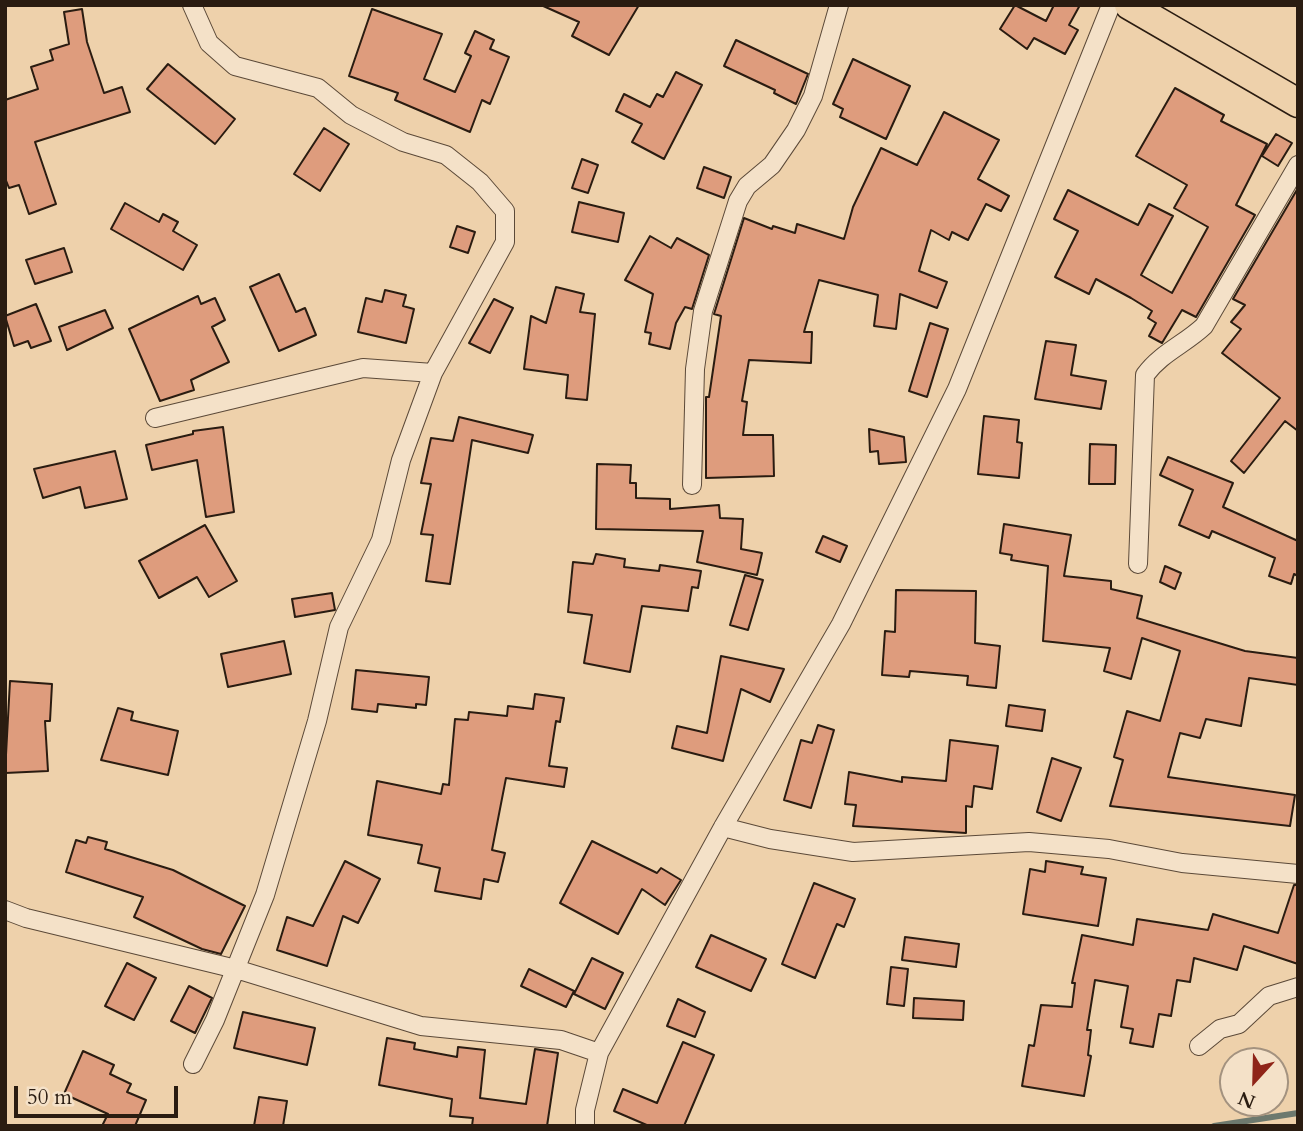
<!DOCTYPE html>
<style>
body{margin:0}
#map{position:relative;width:1303px;height:1131px;overflow:hidden;background:#eed1ab;font-family:Cardo,serif}
canvas{display:block}
.frame{position:absolute;inset:0;border:7px solid #2a1c11;pointer-events:none}
.north{position:absolute;left:1219px;top:1047px;width:70px;height:70px;box-sizing:border-box;background:#f4e1c8;border:2px solid #a3927f;border-radius:50%;rotate:202deg;font-size:19px;font-weight:700;line-height:28px;text-align:center;color:#2a1c11}
.north::after{content:'';display:block;margin:auto;width:24px;height:32px;background:#8f2418;clip-path:polygon(50% 0,100% 100%,50% 72%,0 100%)}
.scale{position:absolute;left:14px;top:1086px;width:164px;height:32px;box-sizing:border-box;border:4px solid #2a1c11;border-top:0;padding-left:9px;font-size:21px;line-height:24px;white-space:nowrap;color:#2a1c11;-webkit-text-stroke:5px #f4e1c8;paint-order:stroke}
</style>
<div id="map">
<canvas width="1303" height="1131"></canvas>
<div class="frame"></div>
<div class="north">N</div>
<div class="scale">50 m</div>
</div>
<script>
const g = document.querySelector('canvas').getContext('2d');
g.lineJoin = 'round';
function trace(path, color, width, dash) {
  g.strokeStyle = color;
  g.lineWidth = width;
  g.lineCap = dash ? 'butt' : 'round';
  g.setLineDash(dash || []);
  g.stroke(path);
}
function paint(path, color) {
  g.fillStyle = color;
  g.fill(path, 'evenodd');
}
const stream = new Path2D(`
 M1214 1126 1298 1113`);
const building = new Path2D(`
 M541 5H639L609 55 572 36 579 22Z
 M1015 5 1046 21 1054 5H1080L1069 25 1078 30 1065 54 1034 38 1027 49 1000 29Z
 M82 9 87 42 104 93 122 87 130 112 35 142 56 204 29 214 19 185 9 188 5 178V100L38 89 31 67 53 60 50 50 69 44 64 12Z
 M372 9 442 34 424 79 455 92 471 56 465 53 475 31 494 40 490 49 509 57 490 104 482 100 470 132 395 100 398 93 349 76Z
 M736 40 808 74 796 104 774 93 775 90 724 66Z
 M853 59 910 86 886 139 840 117 843 109 833 104Z
 M168 64 235 119 215 144 147 89Z
 M676 72 702 85 664 159 632 142 642 124 616 111 624 94 650 107 657 94 663 97Z
 M1175 88 1224 115 1221 121 1267 144 1236 205 1255 215 1196 317 1182 310 1162 343 1149 336 1156 323 1148 318 1152 311 1131 298 1096 279 1089 294 1055 277 1078 231 1054 219 1068 190 1138 225 1149 204 1173 216 1141 275 1172 293 1208 227 1174 208 1187 185 1136 156Z
 M944 112 999 140 978 179 1009 196 1001 211 986 204 968 240 952 232 949 240 931 230 919 271 947 282 937 308 900 294 896 329 874 326 878 295 819 280 804 332H812L811 363 749 360 742 401 747 402 743 435H773L774 476 706 478V397H709L721 316 714 314 744 218 772 229 773 226 795 233 797 224 844 239 853 207 881 148 917 165Z
 M324 128 349 144 320 191 294 174Z
 M1276 134 1292 143 1278 166 1262 156Z
 M582 159 598 165 588 193 572 188Z
 M704 167 731 177 724 198 697 188Z
 M1298 188V431L1285 421 1244 473 1231 461 1280 398 1222 353 1241 329 1231 322 1245 305 1233 299Z
 M579 202 624 213 618 242 572 232Z
 M125 203 159 222 163 214 178 222 173 231 197 245 183 270 111 229Z
 M457 226 475 232 468 253 450 247Z
 M650 236 671 248 677 238 709 255 692 309 685 307 676 323 670 349 649 344 651 333 645 332 653 294 625 280Z
 M64 248 72 272 35 284 26 260Z
 M279 274 296 312 305 308 316 335 279 351 250 287Z
 M556 287 584 294 580 312 595 314 587 400 566 398 568 375 524 369 531 316 546 323Z
 M385 290 406 295 403 306 414 309 406 343 358 332 366 298 382 302Z
 M198 296 201 304 215 298 225 320 212 327 229 362 191 380 194 390 160 401 129 329Z
 M494 299 513 308 490 353 469 343Z
 M36 304 51 341 31 348 28 341 14 346 5 316Z
 M105 310 113 328 67 350 59 327Z
 M930 323 948 329 927 397 909 391Z
 M1046 341 1076 345 1071 375 1106 381 1101 409 1035 399Z
 M984 416 1019 420 1017 442 1022 443 1019 478 978 474Z
 M459 417 533 435 528 453 472 440 450 584 426 581 433 535 421 534 431 484 421 483 431 438 453 441Z
 M223 427 234 512 206 517 197 460 152 470 146 445 193 434V431Z
 M869 429 904 437 906 462 879 464 878 451 870 452Z
 M1090 444 1116 445 1115 484H1089Z
 M115 451 127 499 85 508 80 487 43 498 34 469Z
 M1168 457 1233 483 1223 507 1298 541V576L1294 574 1291 584 1269 576 1275 558 1212 531 1209 538 1179 525 1193 490 1160 475Z
 M597 464 631 465 630 483H636V498L670 499V509L719 505 720 518 743 519 741 549 762 553 757 575 697 562 703 531 596 529Z
 M1004 524 1071 535 1064 576 1111 581V589L1142 596 1137 618 1245 651 1298 658V685L1249 678 1241 726 1206 719 1200 738 1180 733 1168 777 1295 795 1290 826 1110 806 1123 760 1114 757 1127 711 1160 721 1180 651 1142 638 1131 679 1104 671 1110 648 1043 641 1048 566 1011 560 1012 555 1000 553Z
 M205 525 237 581 209 597 197 577 159 598 139 561Z
 M823 536 847 546 840 562 816 552Z
 M596 554 625 559 624 567 659 571 660 565 701 571 698 588 692 587 688 611 642 606 630 672 584 663 592 615 568 612 573 562 593 564Z
 M1165 566 1181 573 1175 589 1160 582Z
 M745 575 763 580 748 630 730 625Z
 M896 590 976 591 975 643 1000 646 996 688 967 685 968 676 910 671 909 677 882 675 885 631 895 632Z
 M332 593 335 610 295 617 292 599Z
 M284 641 291 674 228 687 221 654Z
 M721 656 784 669 770 702 741 689 723 761 672 748 677 726 707 733Z
 M356 670 429 677 426 705 416 704V708L378 704 377 712 352 709Z
 M10 681 52 684 50 721H45L48 771 5 773Z
 M535 694 564 698 560 722 556 721 549 766 567 768 564 787 506 778 492 850 505 853 498 882 484 879 481 899 435 891 440 868 418 863 422 845 368 835 377 781 441 794 443 784 449 785 455 719 468 720 469 712 507 716 508 706 533 709Z
 M1009 705 1045 710 1042 731 1006 726Z
 M118 708 133 712 131 720 178 731 168 775 101 760Z
 M818 725 834 730 811 808 784 800 801 740 812 743Z
 M950 740 998 746 992 789 974 786 972 807 966 806V833L853 826 856 805 845 804 849 772 902 782V777L946 781Z
 M1052 758 1081 768 1061 821 1037 812Z
 M88 837 107 842 105 849 173 870 245 906 221 954 202 949 134 917 143 897 66 872 76 840 86 843Z
 M592 841 657 873 661 868 681 880 665 905 642 889 618 934 560 903Z
 M345 861 380 879 358 923 343 916 327 966 277 950 287 917 313 926Z
 M1046 861 1083 867 1081 874 1106 878 1098 926 1023 914 1030 869 1045 872Z
 M814 883 855 899 844 927 837 924 815 978 782 964Z
 M1294 885H1298V964L1244 946 1237 970 1194 958 1190 982 1177 980 1171 1016 1159 1014 1153 1047 1130 1043 1133 1029 1121 1027 1128 986 1095 980 1087 1030H1091L1088 1055 1091 1056 1084 1096 1022 1086 1029 1045 1034 1046 1041 1005 1072 1007 1075 983H1072L1082 935 1133 945 1137 919 1208 930 1213 914 1278 933Z
 M711 935 766 959 751 991 696 967Z
 M905 937 959 944 956 967 902 960Z
 M592 958 623 973 605 1009 574 994Z
 M127 963 156 978 134 1020 105 1006Z
 M891 967 908 969 904 1006 887 1004Z
 M529 969 574 991 566 1007 521 986Z
 M189 986 212 998 195 1033 171 1021Z
 M914 998 964 1001 963 1020 913 1018Z
 M678 999 705 1012 695 1037 667 1026Z
 M243 1012 315 1028 307 1065 234 1048Z
 M387 1038 415 1043 414 1049 457 1057 458 1047 485 1050 480 1098 526 1104 535 1049 558 1053 547 1126H472L473 1118 450 1116 452 1099 379 1085Z
 M683 1042 714 1055 684 1126H649L614 1111 623 1089 657 1103Z
 M83 1051 114 1065 110 1074 131 1084 127 1092 146 1100 135 1126H102L108 1114 64 1094Z
 M259 1097 287 1101 283 1126H254Z`);
const minor = new Path2D(`
 M192 5 209 43 235 66 318 88 351 115 403 142 446 155 480 182 505 211V242L433 373 401 460 381 540 339 627 317 721 265 895 215 1020 193 1064
 M155 418 363 368 433 373
 M692 485 695 369 703 311 738 201 747 186 772 165 796 130 813 96 839 5
 M1138 564 1145 375C1161 353 1185 344 1204 326L1298 165
 M723 827 770 839 853 852 1029 842 1109 849 1182 863 1298 874
 M5 910 26 918 236 969 421 1026 561 1040 599 1053
 M1199 1046 1220 1029 1239 1024 1269 996 1298 987
 M585 1126V1110L599 1053 723 827 841 624 957 389 1111 5`);
const primary = new Path2D(`
 M1129 5 1298 103`);
trace(stream, '#6d796e', 6);
paint(building, '#de9c7d');
trace(building, '#2a1c11', 2);
trace(minor, '#5b4938', 20);
trace(primary, '#2a1c11', 31);
trace(minor, '#f4e1c8', 18);
trace(primary, '#eed1ab', 28);
</script>
